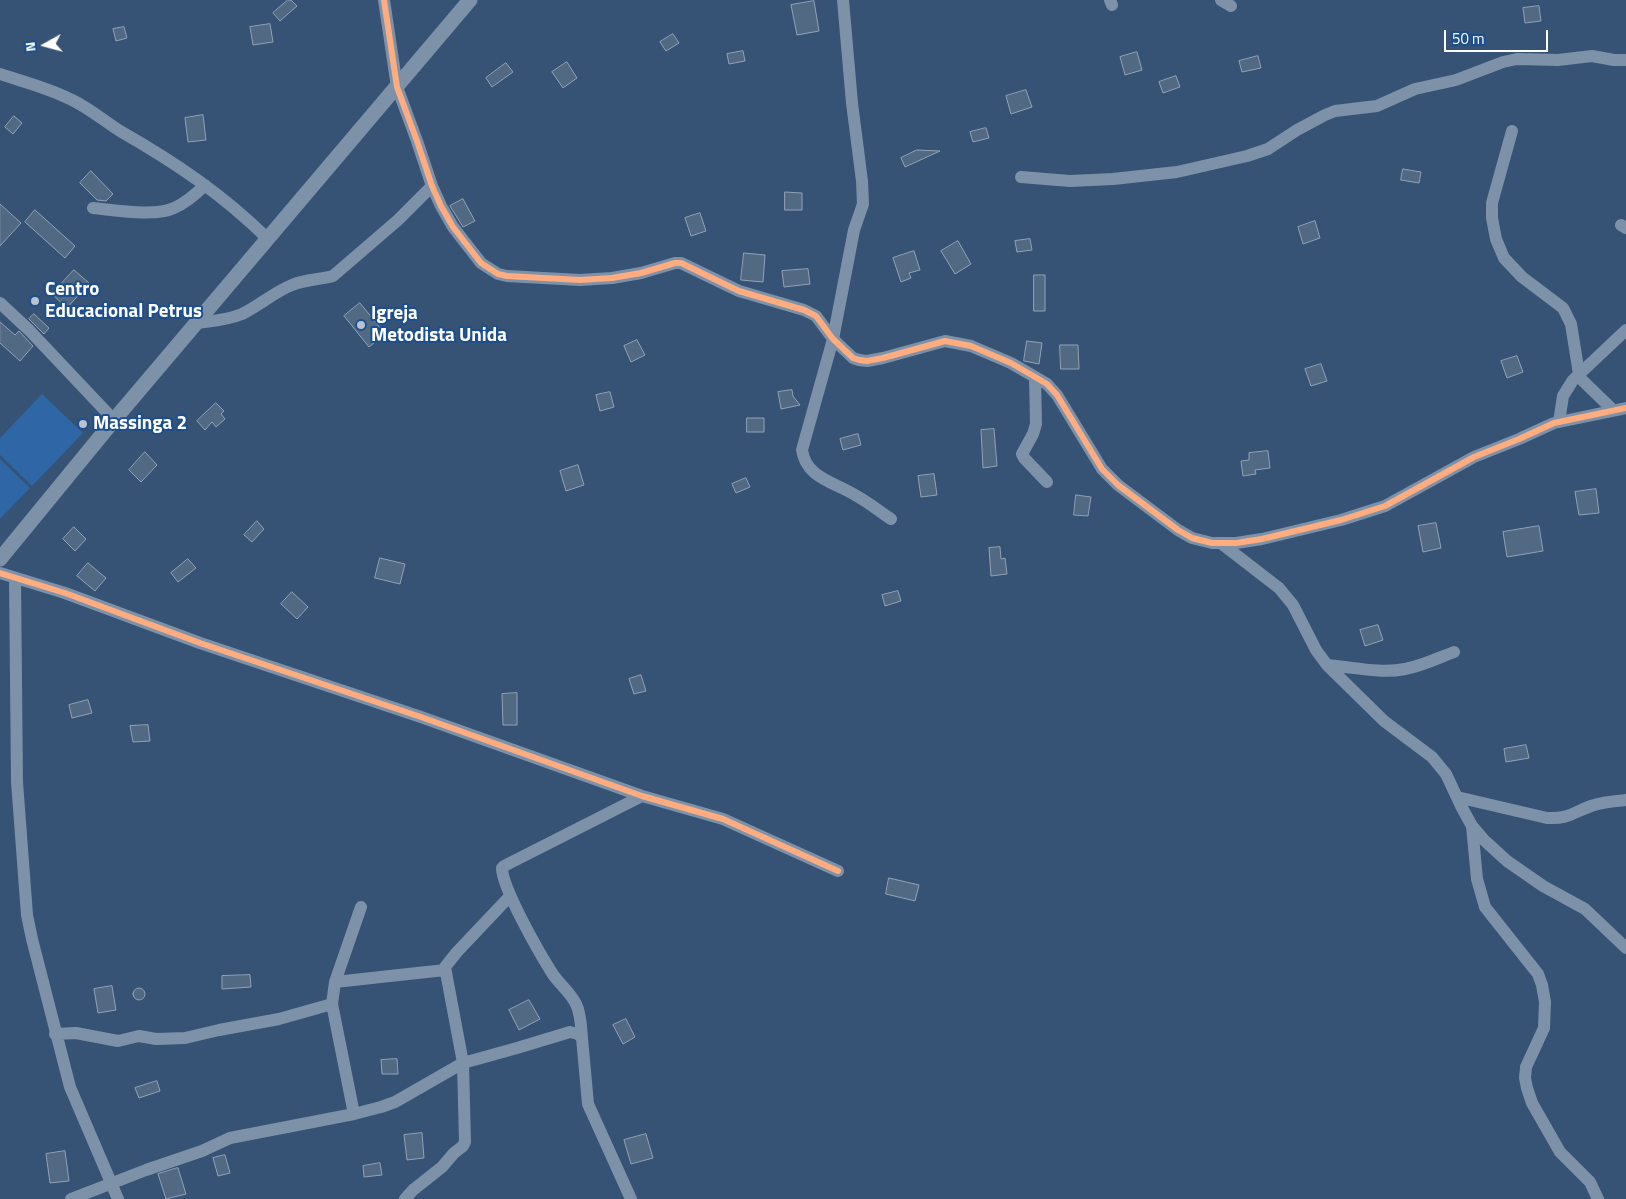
<!DOCTYPE html>
<style>
body{margin:0}
#map{position:relative;width:1626px;height:1199px;overflow:hidden;background:#365274;font-family:"Titillium Web",sans-serif}
canvas{display:block}
.north{position:absolute;left:20px;top:20px;width:50px;height:50px;-webkit-text-stroke:4px #1b4f8f;paint-order:stroke;rotate:263deg;font-size:14px;font-weight:700;line-height:20px;text-align:center;color:#fff}
.north::after{content:'';display:block;margin:auto;width:18px;height:22px;background:#fff;clip-path:polygon(50% 0,100% 100%,50% 72%,0 100%)}
.scale{position:absolute;left:1444px;top:30px;width:104px;height:22px;box-sizing:border-box;border:2px solid #fff;border-top:0;padding-left:6px;font-size:15px;line-height:18px;white-space:nowrap;color:#fff;-webkit-text-stroke:4px #1b4f8f;paint-order:stroke}
</style>
<div id="map">
<canvas width="1626" height="1199"></canvas>
<div class="north">N</div>
<div class="scale">50 m</div>
</div>
<script>
const g = document.querySelector('canvas').getContext('2d');
g.lineJoin = 'round';
function paint(path, color) {
  g.fillStyle = color;
  g.fill(path, 'evenodd');
}
function trace(path, color, width, dash) {
  g.strokeStyle = color;
  g.lineWidth = width;
  g.lineCap = dash ? 'butt' : 'round';
  g.setLineDash(dash || []);
  g.stroke(path);
}
function label(font, color, halo, rows, align = 'center') {
  g.font = font + ' "Titillium Web",sans-serif';
  g.lineWidth = 4;
  g.setLineDash([]);
  g.textBaseline = 'middle';
  g.strokeStyle = halo;
  g.fillStyle = color;
  for (const [text, x, y, turn = 0] of rows) {
    g.save();
    g.translate(x, y);
    g.rotate((+turn || 0) * Math.PI / 180);
    g.textAlign = isNaN(turn) ? turn : align;
    if (halo) g.strokeText(text, 0, 0);
    g.fillText(text, 0, 0);
    g.restore();
  }
}
const green = new Path2D(`
 M42 394 83 433 32 486 0 455V438Z
 M0 459 30 488 0 519Z`);
const building = new Path2D(`
 M288 0H291L297 6 280 21 273 13Z
 M814 1 819 31 797 35 791 5Z
 M1539 6 1541 21 1525 23 1523 8Z
 M270 24 273 42 253 45 250 27Z
 M124 27 127 38 116 41 113 29Z
 M673 34 679 43 666 51 660 42Z
 M743 51 745 61 729 64 727 54Z
 M1137 52 1142 70 1125 75 1120 57Z
 M1258 56 1261 68 1242 72 1239 61Z
 M567 62 577 78 563 88 552 72Z
 M506 63 513 72 492 87 486 78Z
 M1176 76 1180 87 1163 93 1159 82Z
 M1026 90 1032 107 1011 114 1006 96Z
 M203 115 206 140 188 142 185 118Z
 M14 116 22 123 13 134 5 127Z
 M986 128 989 138 973 142 970 132Z
 M917 150 940 151 905 167 901 158Z
 M1403 169 1421 172 1419 183 1401 180Z
 M91 171 113 194 106 201 97 200 80 183Z
 M785 192 802 193V210H785Z
 M463 199 475 221 463 227 450 206Z
 M0 204 21 223 0 246Z
 M35 210 75 246 65 258 25 222Z
 M700 213 706 231 691 236 685 218Z
 M1315 221 1320 238 1303 244 1298 227Z
 M1030 239 1032 250 1017 252 1015 241Z
 M958 241 971 264 955 274 941 251Z
 M914 251 920 270 909 273 911 278 901 282 893 258Z
 M744 253 765 255 763 282 741 280Z
 M808 269 810 284 784 287 782 271Z
 M74 270 89 283 67 308 52 294Z
 M1034 275H1045V311H1034Z
 M360 303 385 334 369 347 344 316Z
 M34 314 49 328 44 334 29 319Z
 M0 322 15 335 19 331 33 346 20 361 0 343Z
 M637 340 645 355 631 362 624 346Z
 M1027 341 1042 343 1039 364 1024 361Z
 M1060 345H1078L1079 369H1061Z
 M1517 356 1523 372 1507 378 1501 361Z
 M1321 364 1327 381 1311 386 1305 369Z
 M792 390 793 396 800 405 781 409 778 392Z
 M610 392 614 407 600 411 596 395Z
 M216 403 224 411 221 414 225 419 216 427 212 422 205 430 197 421Z
 M747 418H764V432H747Z
 M994 429 997 466 983 468 981 430Z
 M858 434 861 445 843 450 840 439Z
 M1268 451 1270 468 1255 470 1256 474 1243 476 1241 461 1249 460V453Z
 M145 452 157 465 141 482 129 470Z
 M578 465 584 485 566 491 560 471Z
 M934 474 937 495 921 497 918 476Z
 M746 478 750 487 736 493 732 484Z
 M1596 489 1599 513 1579 515 1575 492Z
 M1076 495 1091 497 1088 516 1074 515Z
 M257 521 264 529 252 542 244 535Z
 M1436 523 1441 548 1423 552 1418 526Z
 M1539 526 1543 551 1507 557 1503 532Z
 M74 527 86 539 75 551 63 539Z
 M1000 547 1001 559 1005 558 1007 574 991 576 989 548Z
 M380 558 405 564 400 584 375 578Z
 M188 559 196 568 178 582 171 573Z
 M88 563 106 578 95 591 77 576Z
 M898 591 901 601 885 606 882 595Z
 M292 592 308 607 297 619 281 604Z
 M1378 625 1383 640 1365 646 1360 630Z
 M641 675 646 691 634 694 629 679Z
 M517 693V725H503L502 694Z
 M88 700 92 713 72 718 69 705Z
 M148 725 150 741 133 742 130 726Z
 M1526 745 1529 758 1506 762 1504 749Z
 M889 878 919 885 915 901 886 894Z
 M250 975 251 987 222 989V976Z
 M112 986 116 1010 98 1013 94 989Z
 M133 994a6 6 0 1 1 12 0a6 6 0 1 1-12 0Z
 M529 1000 540 1019 519 1030 509 1010Z
 M626 1019 635 1037 623 1044 613 1025Z
 M397 1059 398 1074H382L381 1060Z
 M157 1081 160 1091 139 1098 135 1088Z
 M422 1133 424 1158 407 1160 404 1135Z
 M646 1134 653 1158 631 1164 624 1140Z
 M65 1151 69 1181 50 1183 46 1154Z
 M225 1155 230 1173 218 1176 213 1158Z
 M380 1163 382 1175 364 1177 363 1166Z
 M178 1168 186 1194 166 1199 158 1174Z`);
const minor = new Path2D(`
 M384 0 397 87 417 141 432 186 441 206 453 227 481 263 498 274 507 276 580 280 612 278 641 273 675 263H681L739 291 804 310 816 316 833 339 853 358 859 360 867 361 883 358 945 341 971 346 1011 363 1047 384 1057 395 1102 469 1118 485 1178 530 1192 538 1212 543H1236L1262 539 1341 520 1385 506 1474 457 1519 439 1554 423 1626 408
 M843 0 852 103 862 181 863 204 854 230 833 339 802 450C806 478 834 482 855 495 868 502 879 511 891 519
 M1110 0 1112 5
 M1221 0 1231 6
 M0 74C24 82 49 88 72 100 89 108 104 121 120 131 176 163 222 194 268 239
 M1512 131 1492 203V218L1496 239 1504 258 1522 277 1563 308 1571 324 1579 374 1581 379 1613 410
 M1021 177 1070 181 1113 179 1177 172 1247 156 1268 149 1297 130 1325 115 1335 111 1377 106 1415 89 1456 80 1503 62 1517 59 1558 60 1592 56 1614 60H1626
 M93 208C115 210 155 217 174 208 186 203 196 194 205 185
 M1621 225 1626 228
 M0 303 29 330 114 420
 M197 323C212 321 228 320 242 314 259 306 274 292 292 285 306 279 319 280 333 276L398 220 432 186
 M1035 377 1036 424 1033 434 1022 454 1024 458 1047 482
 M1559 422 1563 396 1573 380 1626 330
 M1222 544 1279 588 1293 605 1316 650 1327 665 1384 721 1432 757 1446 774 1461 806 1472 826 1484 840 1507 861 1543 886 1585 909 1626 948
 M0 573 65 593 200 643 421 717 642 796 723 819 838 871
 M15 578 17 782 27 915 32 939 70 1087 118 1199
 M1327 665C1353 667 1380 674 1405 669 1422 666 1438 658 1454 652
 M1457 797 1547 818C1569 819 1572 813 1591 806 1602 802 1615 801 1626 800
 M1472 826 1477 879 1485 907 1538 974 1542 985 1545 1002 1544 1028 1526 1067 1525 1078 1527 1088 1532 1103 1560 1152 1590 1182 1598 1199
 M335 982 445 970
 M55 1034 76 1033 118 1041 139 1036 156 1039 185 1038 219 1030 279 1019 332 1004
 M582 1038C581 1027 581 1014 576 1004 570 992 559 984 552 973 540 954 502 888 502 868L504 866 642 796
 M354 1114 332 1004 335 982 361 907
 M71 1199 146 1170 202 1151 230 1138 354 1114 381 1107 395 1102 463 1063 517 1048 570 1032 578 1034 582 1038 588 1104 631 1199
 M405 1199 413 1190 442 1167 454 1153 463 1146 465 1142 463 1063 445 967 457 952 510 896`);
const tertiary = new Path2D(`
 M0 559 114 420 470 0`);
const cycleway = new Path2D(`
 M384 0 397 87 417 141 432 186 441 206 453 227 481 263 498 274 507 276 580 280 612 278 641 273 675 263H681L739 291 804 310 816 316 833 339 853 358 859 360 867 361 883 358 945 341 971 346 1011 363 1047 384 1057 395 1102 469 1118 485 1178 530 1192 538 1212 543H1236L1262 539 1341 520 1385 506 1474 457 1519 439 1554 423 1626 408
 M0 573 65 593 200 643 421 717 642 796 723 819 838 871`);
const markers = [
 [35,301,5,"#b9c2ce"],
 [361,325,5,"#b9c2ce"],
 [83,424,5,"#b9c2ce"]
];
const poiNames = [
 ["Centro",45,290],
 ["Educacional Petrus",45,312],
 ["Igreja",371,314],
 ["Metodista Unida",371,336],
 ["Massinga 2",93,424]
];
paint(green, '#2f66a5');
paint(building, '#526984');
trace(building, '#92a2b6', 1);
trace(minor, '#7d92a8', 12);
trace(tertiary, '#7d92a8', 15);
trace(cycleway, '#ffac80', 6);
for (const [x, y, r, color] of markers) {
  const dot = new Path2D();
  dot.arc(x, y, r, 0, 2 * Math.PI);
  g.fillStyle = color;
  g.fill(dot);
  trace(dot, '#1b4f8f', 2);
}
label('bold 19px', '#fff', '#1b4f8f', poiNames, 'left');
</script>
